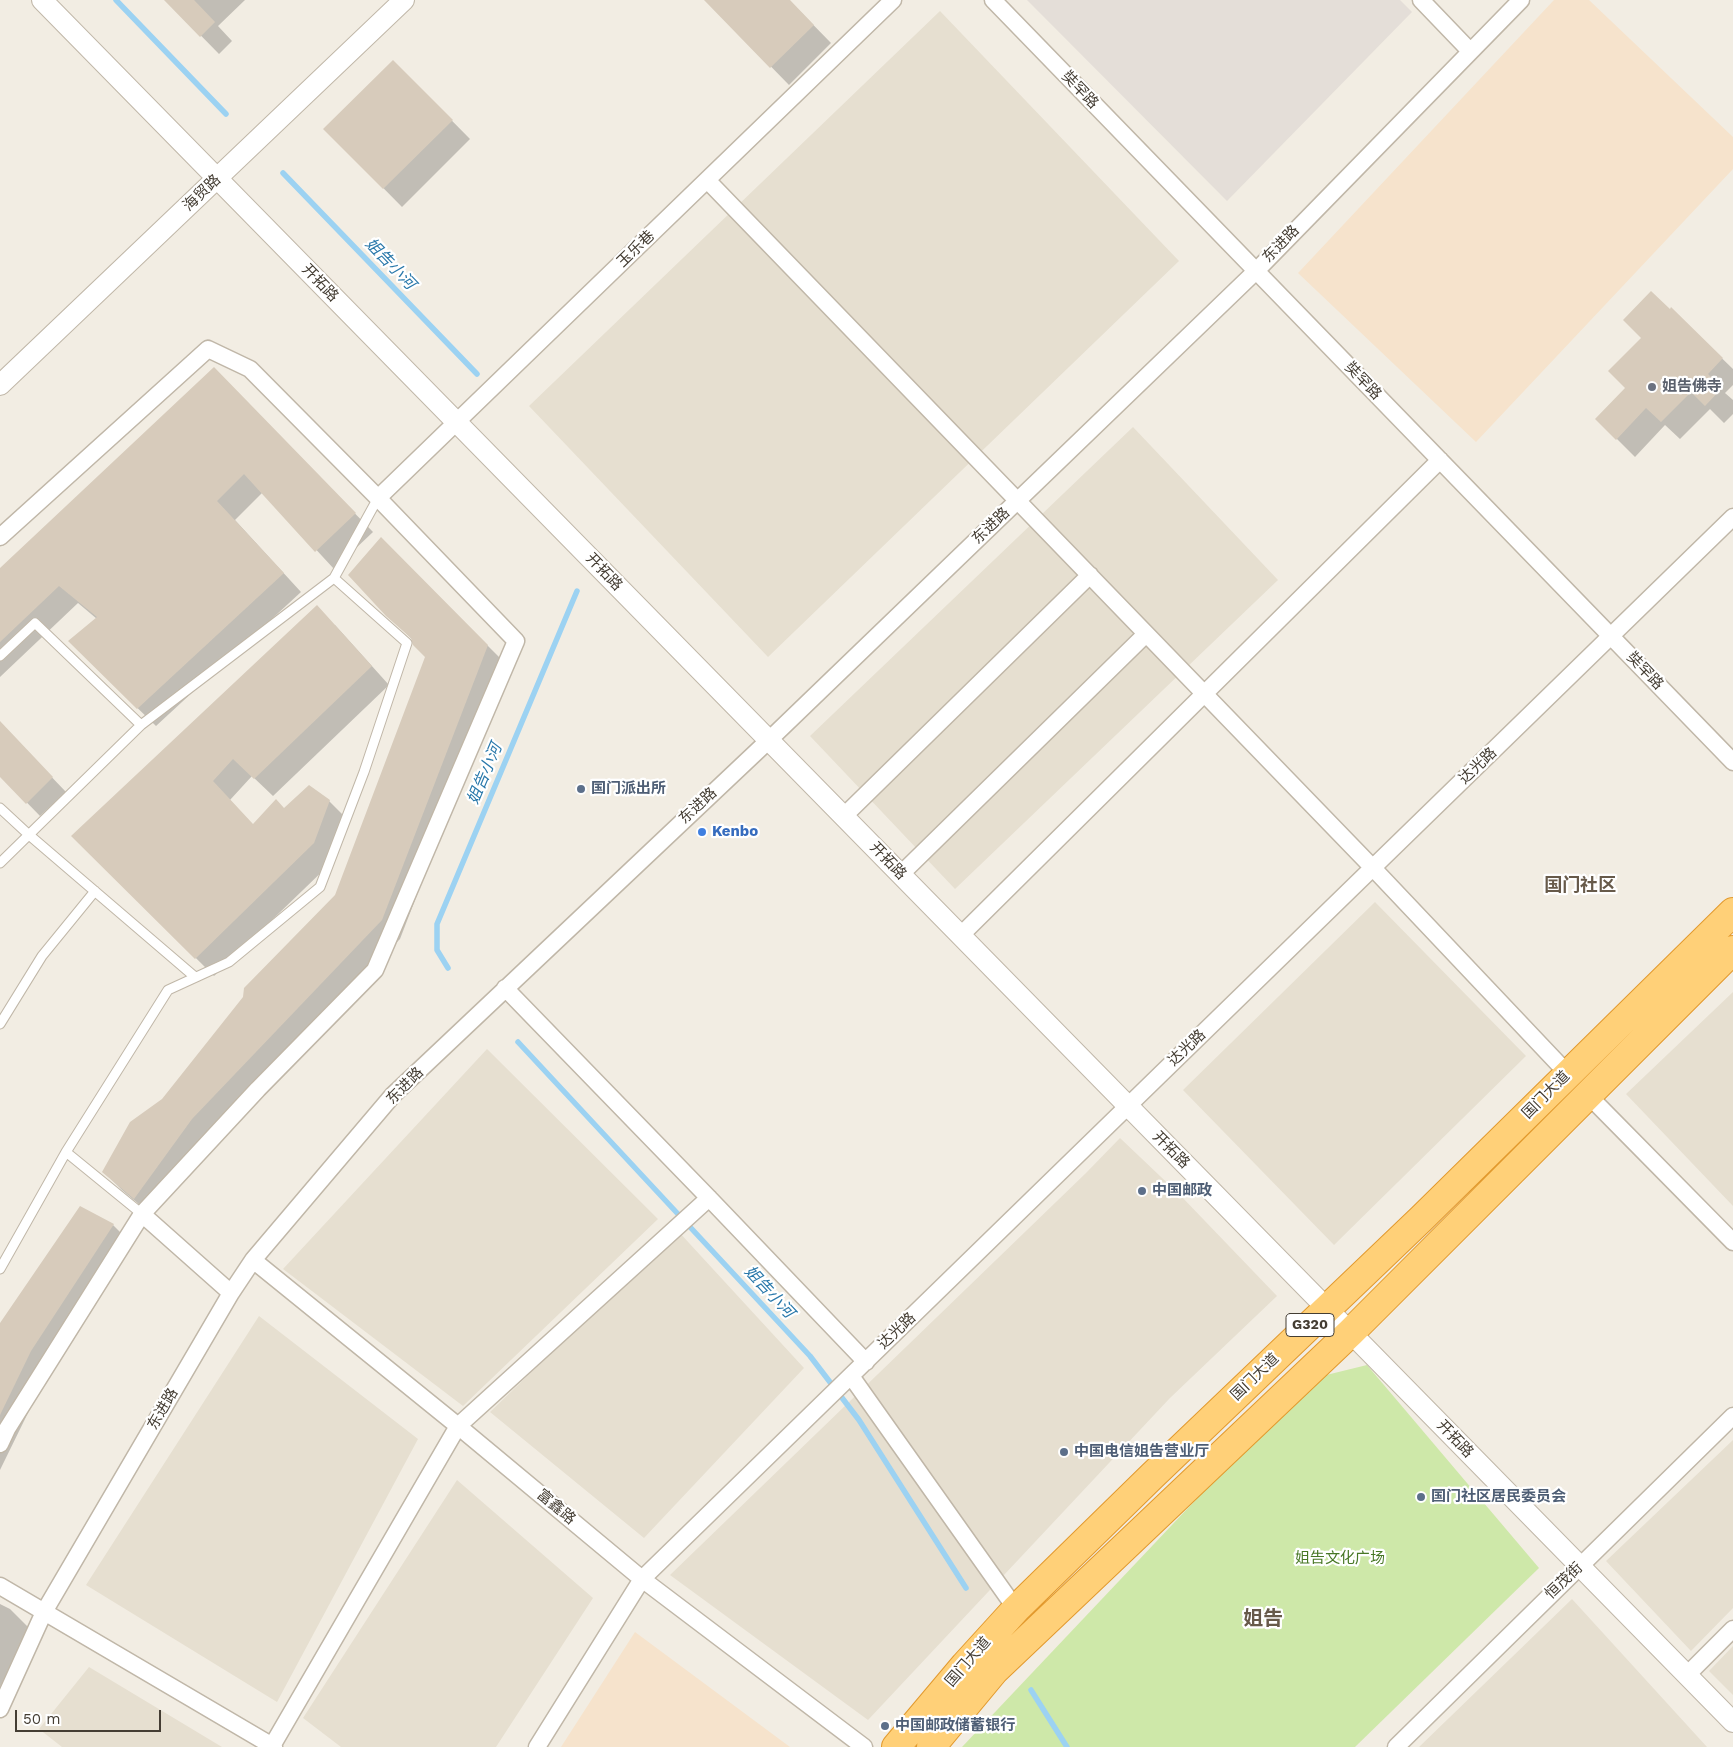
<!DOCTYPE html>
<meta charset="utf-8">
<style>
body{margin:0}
#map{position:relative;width:1733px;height:1747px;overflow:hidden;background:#f2ede3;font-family:"Work Sans",sans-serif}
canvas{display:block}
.scale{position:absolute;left:15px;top:1710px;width:146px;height:22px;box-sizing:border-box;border:2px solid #443d33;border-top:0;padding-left:6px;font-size:15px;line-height:18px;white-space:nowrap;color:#443d33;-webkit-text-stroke:4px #fff;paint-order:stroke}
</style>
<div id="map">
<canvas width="1733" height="1747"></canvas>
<div class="scale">50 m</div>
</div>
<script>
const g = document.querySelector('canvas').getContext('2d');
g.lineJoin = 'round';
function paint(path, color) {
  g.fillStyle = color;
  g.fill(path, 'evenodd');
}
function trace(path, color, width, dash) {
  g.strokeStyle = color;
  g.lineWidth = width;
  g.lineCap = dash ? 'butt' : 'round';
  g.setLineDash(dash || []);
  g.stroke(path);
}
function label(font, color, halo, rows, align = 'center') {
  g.font = font + ' "Work Sans","Noto Sans SC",sans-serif';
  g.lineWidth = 4.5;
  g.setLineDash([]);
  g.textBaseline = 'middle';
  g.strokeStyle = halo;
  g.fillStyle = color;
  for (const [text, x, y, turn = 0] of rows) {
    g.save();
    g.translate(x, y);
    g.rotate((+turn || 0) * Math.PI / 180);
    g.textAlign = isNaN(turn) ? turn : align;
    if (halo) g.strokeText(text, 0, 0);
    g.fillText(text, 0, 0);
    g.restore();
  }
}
const residential = new Path2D(`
 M940 11 1179 261 768 657 529 406Z
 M1133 427 1278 580 955 889 810 736Z
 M1375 902 1526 1056 1334 1245 1183 1090Z
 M1733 992V1206L1626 1094Z
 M487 1049 658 1219 463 1406 283 1269Z
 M1120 1138 1180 1195 1277 1296 1170 1398 868 1720 670 1575 1086 1173Z
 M678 1231 804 1368 644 1538 490 1412Z
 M259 1316 418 1439 277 1702 86 1585Z
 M1733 1440V1608L1691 1651 1606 1561Z
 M457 1480 593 1598 496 1747H341L303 1718Z
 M1572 1599 1707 1747H1419Z
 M1733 1646V1695L1709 1671Z
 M89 1667 222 1747H62L39 1729Z`);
const commercial = new Path2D(`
 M1554 0H1589L1733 137V169L1476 442 1298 273Z
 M635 1632 790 1747H561Z`);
const industrial = new Path2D(`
 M1027 0H1400L1412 12 1227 201Z`);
const green = new Path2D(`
 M1367 1365 1539 1568 1355 1747H962L1310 1379Z`);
const shadow = new Path2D(`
 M166 0H245L218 26 232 41 219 54Z
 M706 0H789L831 43 789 85Z
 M393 61 470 139 402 207 325 129Z
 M1671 309 1733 369V385L1725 393 1733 400V414L1724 423 1710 409 1680 439 1665 425 1635 457 1597 419 1627 388Z
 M232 387 373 532 334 569 263 492 235 520 301 592 156 726 87 659 97 619 78 603 0 677V570Z
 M381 539 506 664 400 939 210 1137 153 1216 122 1190 104 1172 336 895 426 657 413 640 387 615Z
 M335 625 389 685 273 796 252 776 230 800 253 825 284 810 329 801 348 820 332 862 214 976 73 836Z
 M0 723 66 792 40 816 0 775Z
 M113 1225 131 1243 49 1370 0 1470V1325Z
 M0 1604 10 1609 28 1627 0 1687Z`);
const stream = new Path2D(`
 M116 0 226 114
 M283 173 477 374
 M448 968 437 950V924L577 591
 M518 1042 810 1356 859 1420 966 1588
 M1031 1690 1067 1747`);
const building = new Path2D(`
 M164 0H194L215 22 200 37Z
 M704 0H790L814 25 770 68Z
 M393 60 453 120 383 189 323 129Z
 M1651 291 1670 309 1671 307 1723 358 1708 374 1722 388 1705 406 1691 392 1661 422 1646 408 1616 440 1595 419 1625 388 1608 371 1641 338 1623 320Z
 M214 367 356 513 315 552 244 474 217 501 284 573 137 709 68 641 97 617 59 586 0 642V568Z
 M381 537 488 645 382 920 192 1119 134 1199 102 1172 130 1122 162 1099 243 997 244 988 335 895 425 657 413 645 411 638 386 616 348 575Z
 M317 605 372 666 254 779 233 759 213 781 253 824 276 799 284 808 309 785 330 800 314 843 195 959 71 836Z
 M0 721 53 777 26 804 0 777Z
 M80 1206 114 1224 31 1351 0 1415V1323Z`);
const service = new Path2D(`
 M0 656 35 623 141 725
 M0 808 28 834 195 977
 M0 863 141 725 334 578 378 498
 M0 1024 42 956 95 891
 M66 1152 142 1214
 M0 1269 66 1152 168 990 229 962 320 887 364 772 407 643 334 578`);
const minor = new Path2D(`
 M993 0 1733 762
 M1421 0 1470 51
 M707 180 1373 868 1568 1074
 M378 498 893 0
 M0 537 208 349 250 369 378 498 516 641 375 970 258 1089 142 1214 7 1429 0 1444
 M844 816 1090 575
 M901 874 1146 634
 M961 935 1440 460
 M505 988 709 1198 866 1362
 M1588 1095 1733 1242
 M142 1214 231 1293
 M253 1260 458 1426 642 1579 864 1747
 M851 1376 1016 1609
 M0 1586 274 1747
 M1687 1675 1733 1629
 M0 1709 44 1612 231 1293 253 1260 393 1095 769 740 1256 271 1521 0
 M272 1746 458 1426 709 1198
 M537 1747 642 1579 1733 517
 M1396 1747 1733 1416`);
const tertiary = new Path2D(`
 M42 0 1733 1722
 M0 385 404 0`);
const trunk = new Path2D(`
 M896 1747 965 1665 1016 1609 1152 1476 1422 1218 1733 912
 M931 1747 995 1670 1351 1332 1733 950`);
const markers = [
 [1652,387,5,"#6b7280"],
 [581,789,5,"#5c6f8a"],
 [702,832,5,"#3f7fe0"],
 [1142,1191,5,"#5c6f8a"],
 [1064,1452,5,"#5c6f8a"],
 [1421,1497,5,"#5c6f8a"],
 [885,1726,5,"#5c6f8a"]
];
const shields = [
 [1310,1325,48]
];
const shieldNames = [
 ["G320",1310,1325]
];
const streetNames = [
 ["奘罕路",1080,90,46],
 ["海贸路",202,193,-44],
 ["东进路",1281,244,-46],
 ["玉乐巷",636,249,-44],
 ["开拓路",320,283,46],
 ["奘罕路",1363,381,46],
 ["东进路",991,526,-44],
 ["开拓路",604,572,46],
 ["奘罕路",1645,671,46],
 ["达光路",1478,766,-44],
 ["东进路",698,806,-43],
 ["开拓路",888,861,46],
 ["达光路",1187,1048,-44],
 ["东进路",405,1086,-45],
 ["国门大道",1546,1095,-45],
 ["开拓路",1171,1150,45],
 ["达光路",897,1331,-44],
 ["国门大道",1255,1377,-44],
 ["东进路",163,1409,-60],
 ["开拓路",1455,1439,46],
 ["富鑫路",556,1507,40],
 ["恒茂街",1564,1581,-44],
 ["国门大道",968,1662,-49]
];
const worshipNames = [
 ["姐告佛寺",1662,387]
];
const serviceNames = [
 ["国门派出所",591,789],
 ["中国邮政",1152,1191],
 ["中国电信姐告营业厅",1074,1452],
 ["国门社区居民委员会",1431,1497],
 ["中国邮政储蓄银行",895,1726]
];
const shopNames = [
 ["Kenbo",712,832]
];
const parkNames = [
 ["姐告文化广场",1340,1559]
];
const waterNames = [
 ["姐告小河",390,264,46],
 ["姐告小河",485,774,-67],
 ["姐告小河",769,1292,47]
];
const quarterNames = [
 ["国门社区",1580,886]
];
const districtNames = [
 ["姐告",1263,1619]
];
paint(residential, '#e6dfd0');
paint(commercial, '#f6e3cc');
paint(industrial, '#e4ded8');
paint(green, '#cee8a9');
paint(shadow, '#0003');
trace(stream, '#9cd2f2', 5.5);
paint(building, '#d7cbbb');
trace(service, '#c0b7a8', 11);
trace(minor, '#c0b7a8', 19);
trace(tertiary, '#c0b7a8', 22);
trace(trunk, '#e2992d', 30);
trace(service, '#fff', 9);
trace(minor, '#fff', 16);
trace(tertiary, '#fff', 20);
trace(trunk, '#ffd078', 28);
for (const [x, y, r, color] of markers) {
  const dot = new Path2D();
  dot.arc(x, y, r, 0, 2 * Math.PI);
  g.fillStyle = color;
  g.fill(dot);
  trace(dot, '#fff', 2);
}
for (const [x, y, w] of shields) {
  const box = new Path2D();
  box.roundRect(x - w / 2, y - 11.5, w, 23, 4);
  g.fillStyle = '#fff';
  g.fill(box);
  trace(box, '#443d33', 1);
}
label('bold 14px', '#443d33', null, shieldNames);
label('15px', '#443d33', '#fff', streetNames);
label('bold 15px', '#5b616d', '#fff', worshipNames, 'left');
label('bold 15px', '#4e5e75', '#fff', serviceNames, 'left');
label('bold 15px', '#366cbe', '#fff', shopNames, 'left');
label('15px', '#477725', '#fff', parkNames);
label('italic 16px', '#2978aa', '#fff', waterNames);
label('bold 18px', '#675a4a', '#fff', quarterNames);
label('bold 20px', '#675a4a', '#fff', districtNames);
</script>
